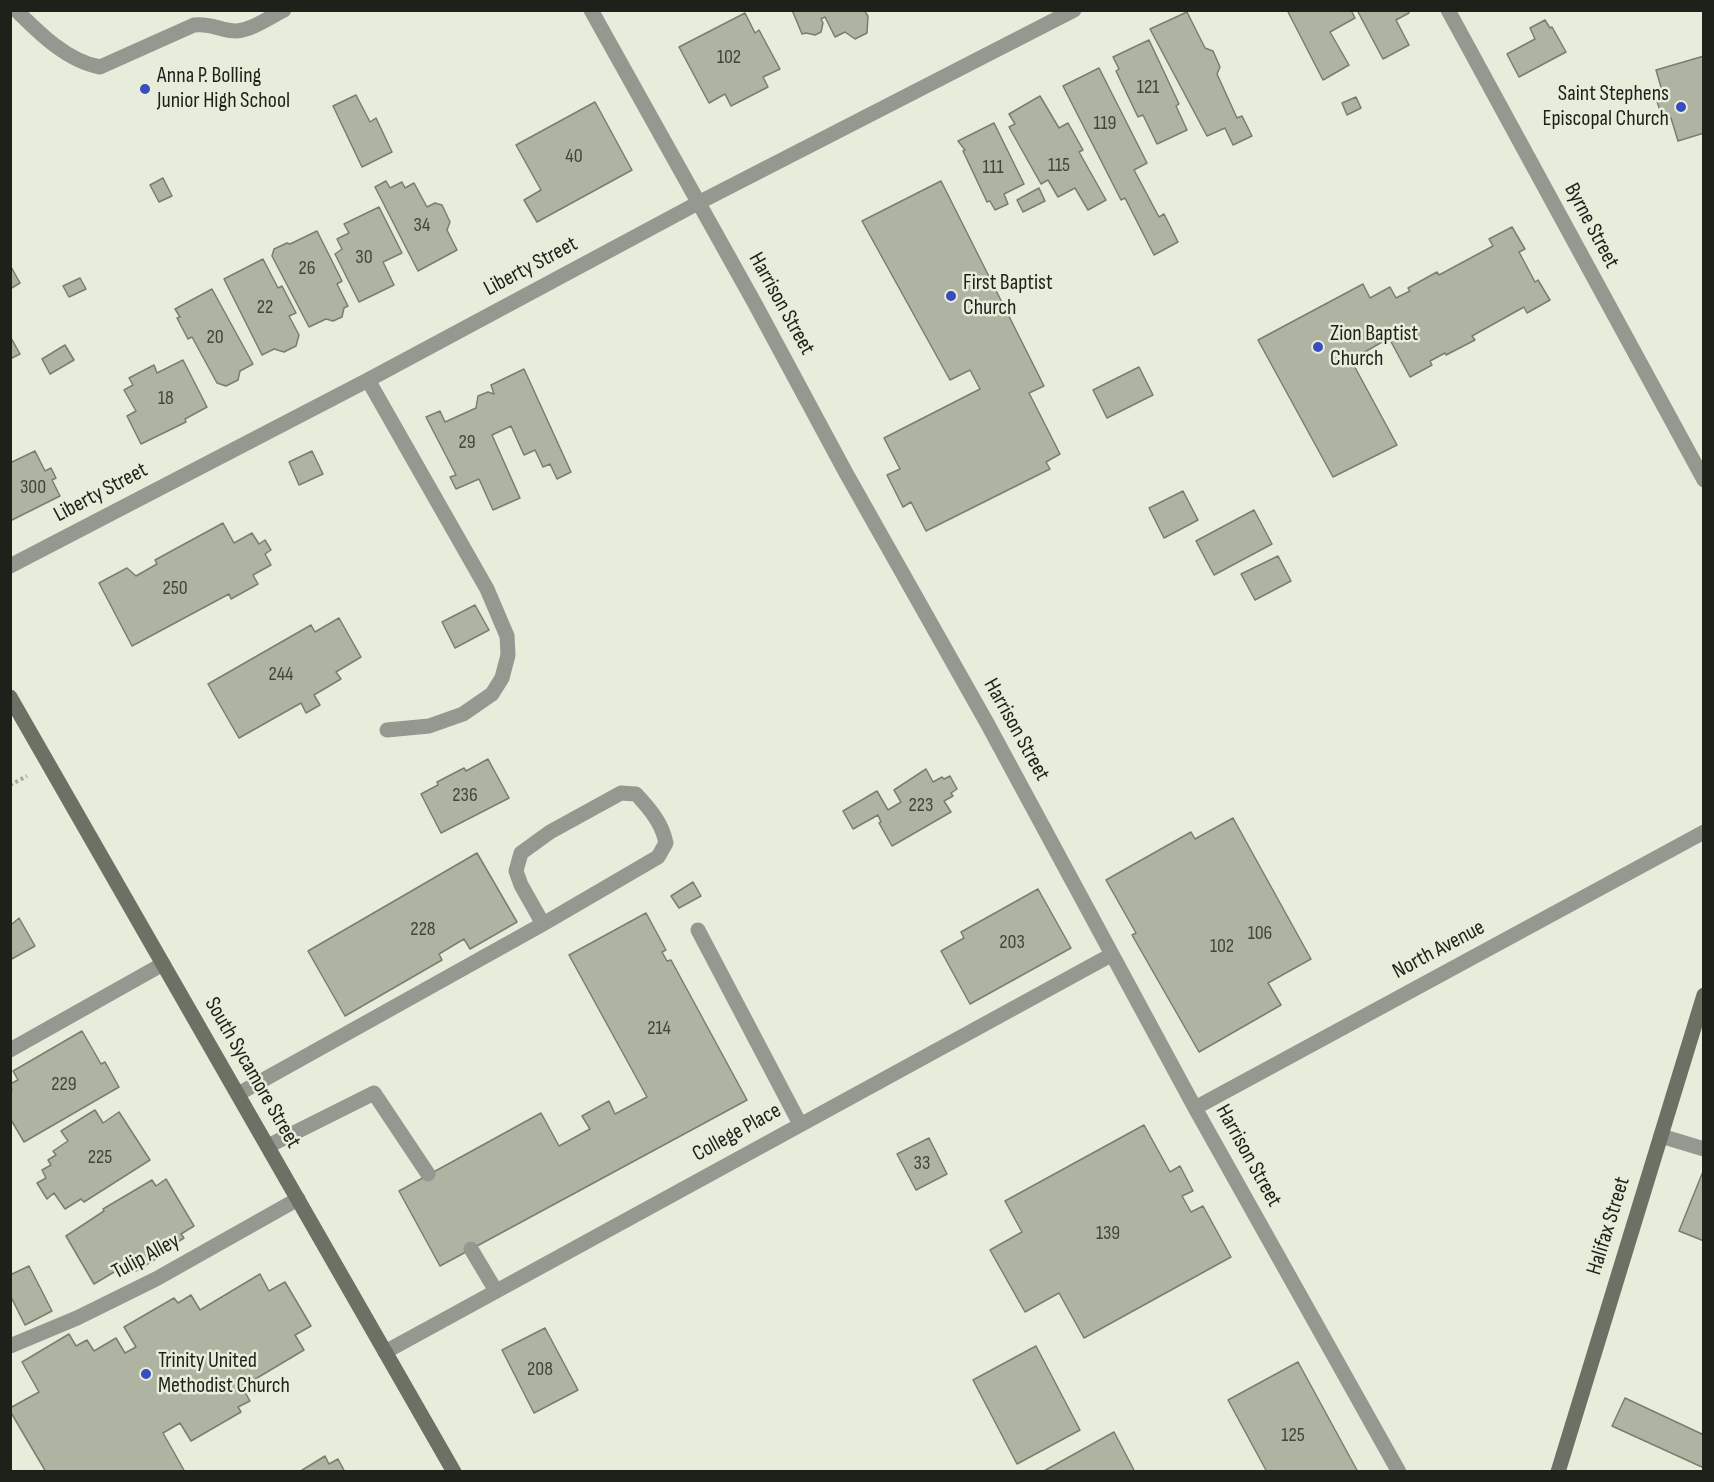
<!DOCTYPE html>
<style>
body{margin:0}
#map{position:relative;width:1714px;height:1482px;overflow:hidden;background:#e7edda;font-family:"Sofia Sans Condensed",sans-serif}
canvas{display:block}
.frame{position:absolute;inset:0;border:12px solid #1e201a;pointer-events:none}
</style>
<div id="map">
<canvas width="1714" height="1482"></canvas>
<div class="frame"></div>
</div>
<script>
const g = document.querySelector('canvas').getContext('2d');
g.lineJoin = 'round';
function paint(path, color) {
  g.fillStyle = color;
  g.fill(path, 'evenodd');
}
function trace(path, color, width, dash) {
  g.strokeStyle = color;
  g.lineWidth = width;
  g.lineCap = dash ? 'butt' : 'round';
  g.setLineDash(dash || []);
  g.stroke(path);
}
function label(font, color, halo, rows, align = 'center') {
  g.font = font + ' "Sofia Sans Condensed",sans-serif';
  g.lineWidth = 5;
  g.setLineDash([]);
  g.textBaseline = 'middle';
  g.strokeStyle = halo;
  g.fillStyle = color;
  for (const [text, x, y, turn = 0] of rows) {
    g.save();
    g.translate(x, y);
    g.rotate((+turn || 0) * Math.PI / 180);
    g.textAlign = isNaN(turn) ? turn : align;
    if (halo) g.strokeText(text, 0, 0);
    g.fillText(text, 0, 0);
    g.restore();
  }
}
const building = new Path2D(`
 M792 10H864L868 16 867 33 855 39 845 32 835 37 825 17 821 19 823 23 821 32 815 35 806 33 802 34Z
 M1287 10H1351L1355 18 1330 32 1349 65 1323 80Z
 M1357 10H1408L1409 13 1396 20 1409 45 1383 59Z
 M1187 12 1205 48 1213 51 1220 67 1217 74 1237 118 1242 116 1252 136 1233 145 1225 128 1207 136 1150 29Z
 M745 13 755 33 759 30 780 69 763 77 768 87 731 106 725 94 709 103 679 47Z
 M1545 20 1550 28 1552 27 1566 52 1519 77 1507 54 1535 39 1530 28Z
 M1149 40 1179 104 1176 106 1187 130 1157 144 1143 115 1138 117 1116 71 1119 69 1113 57Z
 M1704 56V133L1678 141 1671 118 1663 120 1655 95 1663 94 1656 70Z
 M1099 68 1147 163 1134 170 1159 217 1164 214 1178 242 1154 255 1125 198 1121 200 1063 86Z
 M356 95 370 122 376 118 392 152 362 167 333 106Z
 M1040 96 1059 128 1068 123 1083 150 1079 152 1106 200 1088 210 1075 188 1058 197 1048 180 1041 184 1009 127 1015 124 1009 114Z
 M1356 97 1361 108 1347 115 1342 103Z
 M595 102 632 170 537 222 524 200 541 190 516 145Z
 M994 123 1024 184 1004 194 1008 204 995 210 990 201 987 202 963 151 965 150 958 141Z
 M163 178 172 196 159 202 150 185Z
 M386 181 390 188 402 182 405 188 414 183 427 207 435 203 442 205 450 222 447 230 457 250 418 271 375 187Z
 M941 181 1044 386 1029 393 1060 454 1046 462 1050 469 926 531 911 502 903 507 887 475 900 469 884 438 980 389 970 370 950 380 862 221Z
 M1039 188 1045 201 1023 212 1017 200Z
 M379 207 402 253 383 262 394 285 359 302 335 254 342 249 337 239 349 233 344 224Z
 M1512 227 1525 249 1519 252 1535 282 1538 280 1550 300 1527 313 1524 307 1472 336 1475 340 1446 355 1445 353 1430 361 1432 365 1410 377 1389 338 1351 360 1397 445 1333 477 1258 340 1363 284 1370 298 1390 287 1396 298 1410 291 1408 288 1437 272 1439 275 1493 246 1489 239Z
 M317 231 342 281 337 284 348 306 344 308 342 317 333 321 326 319 309 327 272 256 274 249 287 243 290 244Z
 M263 259 278 288 282 286 296 313 289 316 299 335 296 346 284 352 274 349 262 355 224 279Z
 M10 265 20 283 10 289Z
 M80 278 86 289 69 297 63 286Z
 M212 289 253 364 240 371 238 380 226 386 217 383 192 337 188 339 177 318 180 317 175 309Z
 M10 336 20 354 10 359Z
 M65 345 74 360 50 374 42 359Z
 M183 360 207 407 185 419 186 422 141 444 127 416 136 411 124 390 133 385 129 378 154 365 157 373Z
 M1139 367 1153 395 1107 418 1093 390Z
 M524 369 571 472 557 479 550 464 543 467 535 450 524 455 511 426 492 435 520 498 493 510 479 479 456 489 450 477 456 475 426 417 440 411 445 422 476 408 478 396 488 392 494 394 491 385Z
 M35 451 45 471 51 468 56 478 52 480 60 496 10 521V463Z
 M312 451 323 474 299 485 289 462Z
 M1183 491 1198 520 1164 538 1149 508Z
 M1254 510 1272 544 1214 575 1196 541Z
 M223 523 234 543 252 533 259 544 265 540 271 550 265 554 271 565 253 575 258 584 231 599 229 594 132 646 99 583 127 568 136 576 157 564 155 560Z
 M1278 556 1291 581 1255 600 1241 574Z
 M475 605 489 630 455 648 442 622Z
 M339 618 361 657 336 672 341 679 314 695 320 705 306 713 301 703 239 738 208 684 311 625 315 632Z
 M488 759 509 798 441 833 421 794 438 785 437 782 464 768 466 771Z
 M926 769 933 782 942 777 944 779 950 776 957 789 951 793 953 796 944 801 951 812 892 846 879 823 881 822 878 815 853 829 843 811 877 791 888 810 901 802 894 790Z
 M1233 818 1311 959 1268 983 1281 1005 1199 1052 1132 935 1136 933 1106 880 1191 832 1195 839Z
 M477 853 517 922 470 949 464 939 439 954 442 960 345 1016 308 951Z
 M693 882 701 896 679 908 671 896Z
 M1038 889 1071 948 970 1004 941 951 964 938 961 932Z
 M646 913 666 950 662 952 667 961 671 960 747 1100 440 1266 399 1191 541 1113 559 1146 590 1129 582 1116 609 1101 615 1114 647 1097 569 955Z
 M19 918 35 946 10 960V922L12 924Z
 M82 1031 101 1064 105 1062 119 1087 24 1142 10 1118V1091L12 1090 10 1084 18 1080 13 1071Z
 M95 1110 103 1123 119 1112 150 1160 84 1202 81 1199 65 1209 54 1193 47 1199 37 1183 46 1178 42 1170 51 1165 48 1160 56 1155 53 1151 68 1141 61 1131Z
 M1144 1125 1170 1172 1180 1166 1193 1191 1182 1196 1191 1212 1203 1206 1231 1257 1084 1338 1059 1293 1025 1312 990 1250 1022 1232 1005 1201Z
 M929 1138 947 1174 916 1190 897 1154Z
 M1704 1169V1241L1679 1231Z
 M166 1179 194 1226 181 1234 184 1238 163 1251 164 1254 136 1271 131 1262 94 1284 66 1236 104 1211 103 1209 152 1180 156 1186Z
 M29 1266 52 1311 25 1325 10 1295V1275Z
 M260 1274 269 1291 285 1282 311 1326 295 1335 304 1350 242 1387 250 1401 238 1407 241 1412 191 1441 180 1423 163 1433 185 1472H46L10 1411V1408L39 1392 22 1362 69 1334 76 1346 87 1340 94 1351 116 1338 125 1353 136 1347 124 1327 174 1298 178 1303 191 1295 200 1310Z
 M545 1328 578 1390 534 1413 502 1350Z
 M1036 1346 1080 1430 1017 1464 973 1380Z
 M1298 1362 1358 1472H1267L1228 1400Z
 M1625 1398 1704 1435V1468L1612 1426Z
 M1114 1432 1135 1472H1042Z
 M325 1456 329 1464 338 1459 345 1472H299Z`);
const path = new Path2D(`
 M10 785 27 776`);
const service = new Path2D(`
 M16 10C39 33 67 61 100 67L194 25C213 23 221 31 236 31 252 30 270 17 284 10
 M368 380 487 589 507 636 508 655 502 678 492 694 463 714 429 726 387 730
 M698 930 800 1124
 M10 1050 163 964
 M238 1094 543 924 658 857 666 843C662 823 650 809 636 794L621 793 550 832 521 853 516 871 521 885 543 924
 M1661 1136 1704 1149
 M268 1146 374 1093 428 1174
 M471 1249 496 1291`);
const minor = new Path2D(`
 M591 10 754 302 846 473 987 723 1195 1108 1399 1472
 M1448 10 1704 480
 M10 566 368 380 698 203 1074 10
 M1195 1108 1704 832
 M10 1346 77 1318 156 1279 298 1199
 M385 1352 1111 955`);
const secondary = new Path2D(`
 M10 697 454 1472
 M1558 1472 1704 995`);
const markers = [
 [145,89,6,"#384cbe"],
 [1681,107,6,"#384cbe"],
 [951,296,6,"#384cbe"],
 [1318,347,6,"#384cbe"],
 [146,1374,6,"#384cbe"]
];
const numberNames = [
 ["102",729,58],
 ["121",1148,88],
 ["119",1105,124],
 ["40",574,157],
 ["115",1059,166],
 ["111",993,168],
 ["34",422,226],
 ["30",364,258],
 ["26",307,269],
 ["22",265,308],
 ["20",215,338],
 ["18",166,399],
 ["29",467,443],
 ["300",33,488],
 ["250",175,589],
 ["244",281,675],
 ["236",465,796],
 ["223",921,806],
 ["228",423,930],
 ["106",1260,934],
 ["203",1012,943],
 ["102",1222,947],
 ["214",659,1029],
 ["229",64,1085],
 ["225",100,1158],
 ["33",922,1164],
 ["139",1108,1234],
 ["208",540,1370],
 ["125",1293,1436]
];
const poiNames = [
 ["Anna P. Bolling",157,76],
 ["Junior High School",157,101],
 ["Saint Stephens",1669,94,"right"],
 ["Episcopal Church",1669,119,"right"],
 ["First Baptist",963,283],
 ["Church",963,308],
 ["Zion Baptist",1330,334],
 ["Church",1330,359],
 ["Trinity United",158,1361],
 ["Methodist Church",158,1386]
];
const streetNames = [
 ["Byrne Street",1591,226,62],
 ["Liberty Street",531,267,-28],
 ["Harrison Street",781,304,61],
 ["Liberty Street",101,493,-28],
 ["Harrison Street",1016,730,61],
 ["North Avenue",1439,950,-28],
 ["South Sycamore Street",252,1073,60],
 ["College Place",737,1133,-29],
 ["Harrison Street",1248,1156,61],
 ["Halifax Street",1609,1226,-73],
 ["Tulip Alley",146,1257,-28]
];
paint(building, '#aeb4a1');
trace(building, '#797e6d', 1.5);
trace(path, '#a7ab9d', 4, [3, 3]);
trace(service, '#959890', 15);
trace(minor, '#959890', 15);
trace(secondary, '#6d7065', 15);
for (const [x, y, r, color] of markers) {
  const dot = new Path2D();
  dot.arc(x, y, r, 0, 2 * Math.PI);
  g.fillStyle = color;
  g.fill(dot);
  trace(dot, '#e7edda', 2);
}
label('20px', '#42453c', null, numberNames);
label('22px', '#1e201a', '#e7edda', poiNames, 'left');
label('22px', '#1e201a', '#e7edda', streetNames);
</script>
